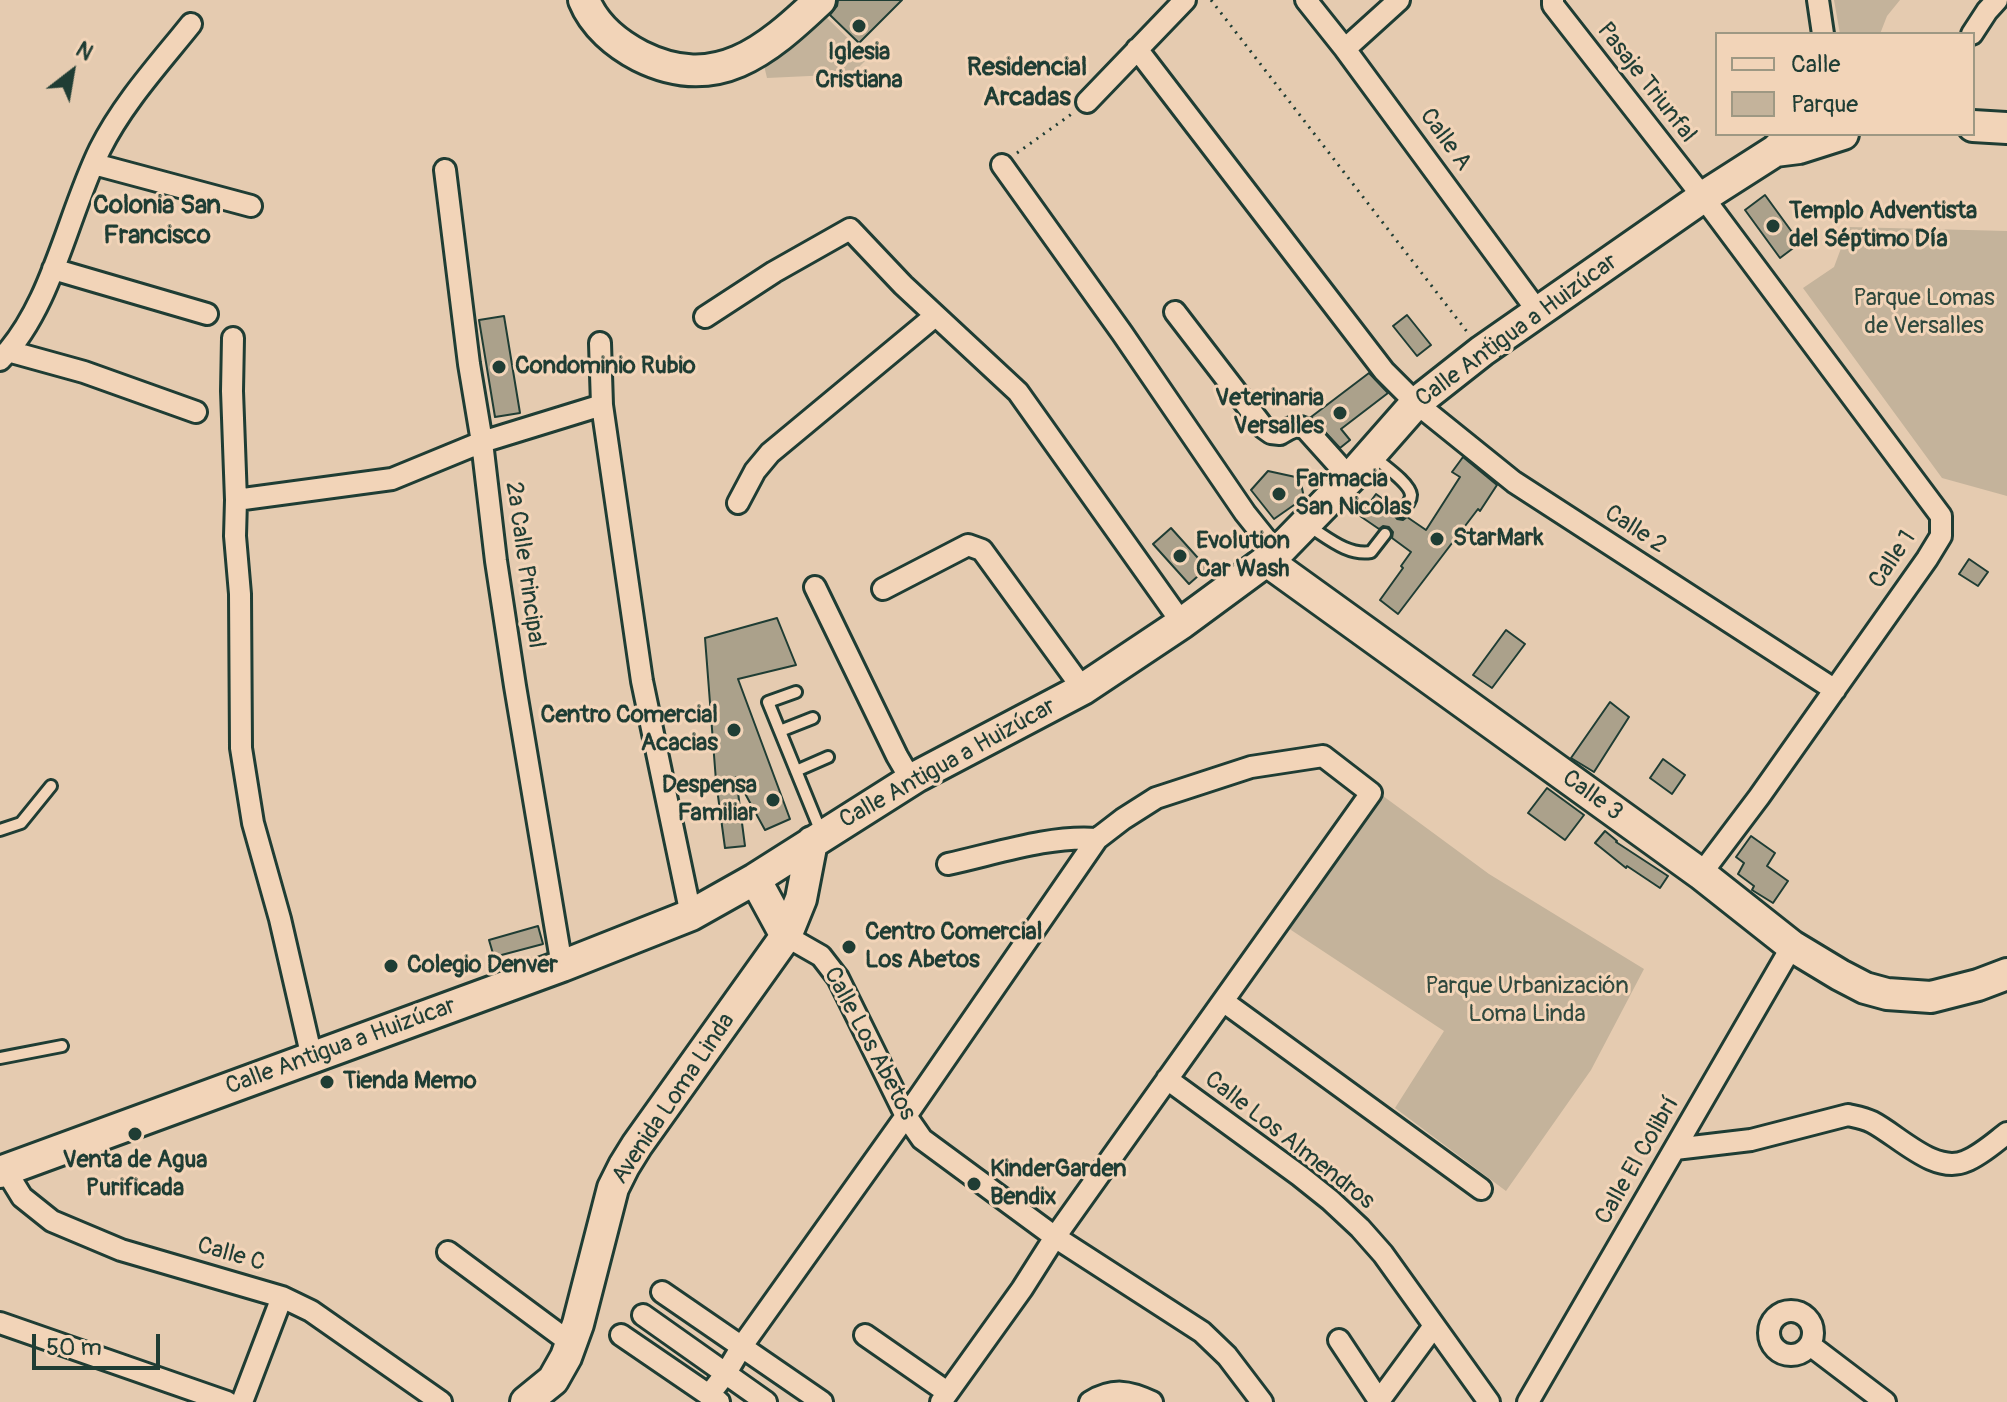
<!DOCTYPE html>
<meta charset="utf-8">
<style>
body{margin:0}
#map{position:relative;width:2007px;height:1402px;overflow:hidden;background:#e5cbb0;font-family:Pangolin,sans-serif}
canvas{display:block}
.legend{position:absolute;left:1715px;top:32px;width:260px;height:104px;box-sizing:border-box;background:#f2d4b8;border:2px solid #9e9883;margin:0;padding:10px 14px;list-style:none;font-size:24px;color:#1f3d34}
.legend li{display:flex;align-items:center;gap:16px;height:40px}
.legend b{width:40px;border:2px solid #9e9883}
.north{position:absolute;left:32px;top:32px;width:80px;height:80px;-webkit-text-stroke:6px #f2d4b8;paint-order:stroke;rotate:31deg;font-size:22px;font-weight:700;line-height:32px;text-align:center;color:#1f3d34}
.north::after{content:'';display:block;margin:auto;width:28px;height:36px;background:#1f3d34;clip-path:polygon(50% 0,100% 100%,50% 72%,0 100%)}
.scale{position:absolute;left:32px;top:1334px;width:128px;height:36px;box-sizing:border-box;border:4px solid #1f3d34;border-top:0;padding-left:10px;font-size:24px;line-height:28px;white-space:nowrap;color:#1f3d34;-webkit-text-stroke:6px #f2d4b8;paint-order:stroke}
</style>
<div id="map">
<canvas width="2007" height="1402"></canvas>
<ul class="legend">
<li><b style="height:10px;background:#f2d4b8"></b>Calle</li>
<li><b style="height:22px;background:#c4b39b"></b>Parque</li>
</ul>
<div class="north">N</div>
<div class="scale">50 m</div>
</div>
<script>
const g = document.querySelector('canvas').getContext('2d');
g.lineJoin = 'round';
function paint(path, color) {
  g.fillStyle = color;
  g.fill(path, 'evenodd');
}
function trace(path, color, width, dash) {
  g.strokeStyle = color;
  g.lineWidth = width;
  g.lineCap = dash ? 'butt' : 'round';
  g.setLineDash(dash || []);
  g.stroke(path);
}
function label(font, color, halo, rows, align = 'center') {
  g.font = font + ' Pangolin,sans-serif';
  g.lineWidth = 6;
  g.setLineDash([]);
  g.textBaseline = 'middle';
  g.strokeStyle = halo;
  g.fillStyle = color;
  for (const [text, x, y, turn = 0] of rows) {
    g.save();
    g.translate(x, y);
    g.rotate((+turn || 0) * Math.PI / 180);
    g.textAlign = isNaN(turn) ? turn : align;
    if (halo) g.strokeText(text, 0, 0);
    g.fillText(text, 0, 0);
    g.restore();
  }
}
const green = new Path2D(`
 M1834 0H1900L1887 16 1880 34H1840Z
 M822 13 868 58 852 74 767 78 761 53Z
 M1849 227 2007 231V496L1942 478 1803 288 1834 267Z
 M1379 793 1489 874 1644 969 1591 1070 1506 1191 1395 1108 1444 1031 1288 928Z`);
const building = new Path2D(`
 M838 0H902L859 43 830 15 837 6Z
 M1765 195 1800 243 1780 258 1745 210Z
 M1407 315 1431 345 1417 356 1393 326Z
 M504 316 520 413 495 417 479 320Z
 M1369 373 1388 393 1341 429 1350 440 1340 448 1311 417Z
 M1463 457 1497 485 1480 511 1478 509 1398 614 1380 600 1403 568 1401 566 1411 552 1392 538 1393 532 1389 527 1383 526 1379 529 1360 516 1376 494 1394 507 1393 514 1397 519 1403 520 1407 517 1426 530 1460 477 1452 472Z
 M1268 471 1300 478 1304 498 1274 519 1251 490Z
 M1171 528 1207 568 1189 584 1153 544Z
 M1969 559 1988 572 1978 586 1959 574Z
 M777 618 796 665 738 679 790 819 765 830 736 777 745 846 725 848 716 781 705 638Z
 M1506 630 1525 644 1492 688 1473 675Z
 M1610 702 1629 717 1594 772 1571 758Z
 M1663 759 1685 775 1672 794 1650 778Z
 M1547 788 1584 815 1565 840 1528 813Z
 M1605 831 1617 841 1616 842 1668 876 1660 888 1627 866 1626 868 1595 843Z
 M1751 836 1775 853 1767 866 1788 881 1773 903 1752 890 1754 886 1738 874 1744 863 1736 857Z
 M538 926 543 944 494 957 489 940Z`);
const path = new Path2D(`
 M1211 0 1468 333
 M1017 153 1073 113`);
const lane = new Path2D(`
 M1374 457C1383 465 1410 483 1411 495 1411 502 1405 507 1401 512
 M1307 525C1327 537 1347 556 1371 552L1385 534
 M796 692 768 702 821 832
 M780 731 813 718
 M796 771 828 757
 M0 830 21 823 51 786
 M0 1058 62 1046`);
const street = new Path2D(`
 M1306 0 1345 49 1539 313
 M1553 0V5L1703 197 1941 516V536L1927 559 1759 797 1701 874
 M1818 0 1823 34
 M1972 34 1987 11 1997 0
 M1137 49 1384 371 1416 403 1514 482 1835 690
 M1345 49 1399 0
 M1087 102 1185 0
 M94 164 251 206
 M1002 165 1122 333 1245 513 1277 553
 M445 170 469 364 482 442 496 561 515 686 562 966
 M53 269 207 314
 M1175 312 1264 428 1271 433 1280 434C1290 428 1295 424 1306 429L1350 478
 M705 317 774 272 850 229 903 285 1018 392 1182 623
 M233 338 232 391 236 500 235 536 240 594 241 748 253 823 280 919 312 1058
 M600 343 602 405 642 681 691 915
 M8 351 84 372 196 412
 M0 360C52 307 67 216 100 149 123 103 159 64 191 24
 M236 500 392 479 482 442 602 405
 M738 503 755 471 770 453 935 316
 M815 587 897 756 911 780
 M883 589 968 545 982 550 1083 689
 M948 864C995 854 1050 835 1097 839
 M786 936 821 956 838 978 906 1116 922 1139 1055 1237 1202 1332 1227 1356 1262 1402
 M1223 1001 1481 1189
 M1167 1079 1300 1176 1330 1200 1360 1228 1383 1254 1489 1402
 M1675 1149 1751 1140 1848 1115C1857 1117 1864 1118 1872 1122 1899 1136 1935 1175 1966 1161 1981 1155 1994 1143 2007 1133
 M6 1171 22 1197 52 1221 121 1250 282 1297 311 1311 441 1402
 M448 1252 572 1344
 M662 1292 822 1402
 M1769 1333a22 22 0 1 1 44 0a22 22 0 1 1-44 0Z
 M643 1315 766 1402
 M0 1323 227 1402
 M621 1335 719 1402
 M865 1335 947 1392
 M1339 1340 1380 1402
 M1810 1345 1885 1402
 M709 1395 726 1373 742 1346 906 1116 1097 839 1123 819 1156 798 1251 767 1323 756 1371 793 1055 1237 1022 1289 941 1402
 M1379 1401 1434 1326
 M242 1402 282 1297
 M1090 1402C1113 1388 1129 1391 1152 1402
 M1528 1402 1792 946`);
const secondary = new Path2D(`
 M584 0C594 25 617 44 640 56 716 94 766 51 820 0
 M1973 126 2007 128
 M1775 151 1799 148 1843 134
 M1267 561 1701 874 1792 946 1840 975 1865 988 1887 994 1931 997 1978 985 2007 974
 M755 879 786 936
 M0 1172 562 966 691 915 755 879 916 777 1083 689 1182 623 1277 553 1350 478 1416 403 1482 351 1703 197 1775 151 1792 134
 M526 1402 553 1380 566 1357 578 1324 613 1188 624 1166 637 1145 786 936 801 899 812 842`);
const pathBridge = new Path2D(`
 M1485 337 1503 360`);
const markers = [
 [859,26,8,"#1f3d34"],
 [1773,226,8,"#1f3d34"],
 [499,367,8,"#1f3d34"],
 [1340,413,8,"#1f3d34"],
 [1279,494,8,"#1f3d34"],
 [1437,539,8,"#1f3d34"],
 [1180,556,8,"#1f3d34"],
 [734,730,8,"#1f3d34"],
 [773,800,8,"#1f3d34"],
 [849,947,8,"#1f3d34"],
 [391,966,8,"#1f3d34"],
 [327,1082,8,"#1f3d34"],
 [135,1134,8,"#1f3d34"],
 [974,1184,8,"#1f3d34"]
];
const poiNames = [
 ["Iglesia",859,53,"center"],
 ["Cristiana",859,81,"center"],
 ["Templo Adventista",1789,212],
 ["del Séptimo Día",1789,240],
 ["Condominio Rubio",515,367],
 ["Veterinaria",1324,399,"right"],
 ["Versalles",1324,427,"right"],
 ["Farmacia",1295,480],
 ["San Nicolas",1295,508],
 ["StarMark",1453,539],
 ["Evolution",1196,542],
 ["Car Wash",1196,570],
 ["Centro Comercial",718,716,"right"],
 ["Acacias",718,744,"right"],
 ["Despensa",757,786,"right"],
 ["Familiar",757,814,"right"],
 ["Centro Comercial",865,933],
 ["Los Abetos",865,961],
 ["Colegio Denver",407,966],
 ["Tienda Memo",343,1082],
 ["Venta de Agua",135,1161,"center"],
 ["Purificada",135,1189,"center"],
 ["KinderGarden",990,1170],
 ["Bendix",990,1198]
];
const streetNames = [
 ["Pasaje Triunfal",1646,83,52],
 ["Calle A",1445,140,54],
 ["Calle Antigua a Huizúcar",1517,331,-36],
 ["Calle 2",1635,530,33],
 ["Calle 1",1893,560,-56],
 ["2a Calle Principal",524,565,82],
 ["Calle Antigua a Huizúcar",948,764,-29],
 ["Calle 3",1592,796,36],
 ["Calle Los Abetos",869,1044,62],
 ["Calle Antigua a Huizúcar",341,1047,-20],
 ["Avenida Loma Linda",674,1099,-56],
 ["Calle Los Almendros",1289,1141,38],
 ["Calle El Colibrí",1638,1161,-60],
 ["Calle C",231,1255,16]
];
const parkNames = [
 ["Parque Lomas",1924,299],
 ["de Versalles",1924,327],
 ["Parque Urbanización",1527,987],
 ["Loma Linda",1527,1015]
];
const neighbourhoodNames = [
 ["Residencial",1027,68],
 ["Arcadas",1027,98],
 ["Colonia San",157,206],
 ["Francisco",157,236]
];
paint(green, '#c4b39b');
paint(building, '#aba18b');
trace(building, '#1f3d34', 2);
trace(lane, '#1f3d34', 16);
trace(street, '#1f3d34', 26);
trace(secondary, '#1f3d34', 36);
trace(path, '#1f3d34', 3, [2, 6]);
trace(lane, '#f2d4b8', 10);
trace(street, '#f2d4b8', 20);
trace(secondary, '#f2d4b8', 30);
trace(pathBridge, '#1f3d34', 3, [2, 6]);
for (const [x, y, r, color] of markers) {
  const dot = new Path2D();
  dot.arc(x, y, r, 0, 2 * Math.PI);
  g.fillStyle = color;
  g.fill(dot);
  trace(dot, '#f2d4b8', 3);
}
label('bold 24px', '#1f3d34', '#f2d4b8', poiNames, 'left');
label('24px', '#1f3d34', '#f2d4b8', streetNames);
label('24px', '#30493e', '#f2d4b8', parkNames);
label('bold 26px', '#1f3d34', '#f2d4b8', neighbourhoodNames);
</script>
